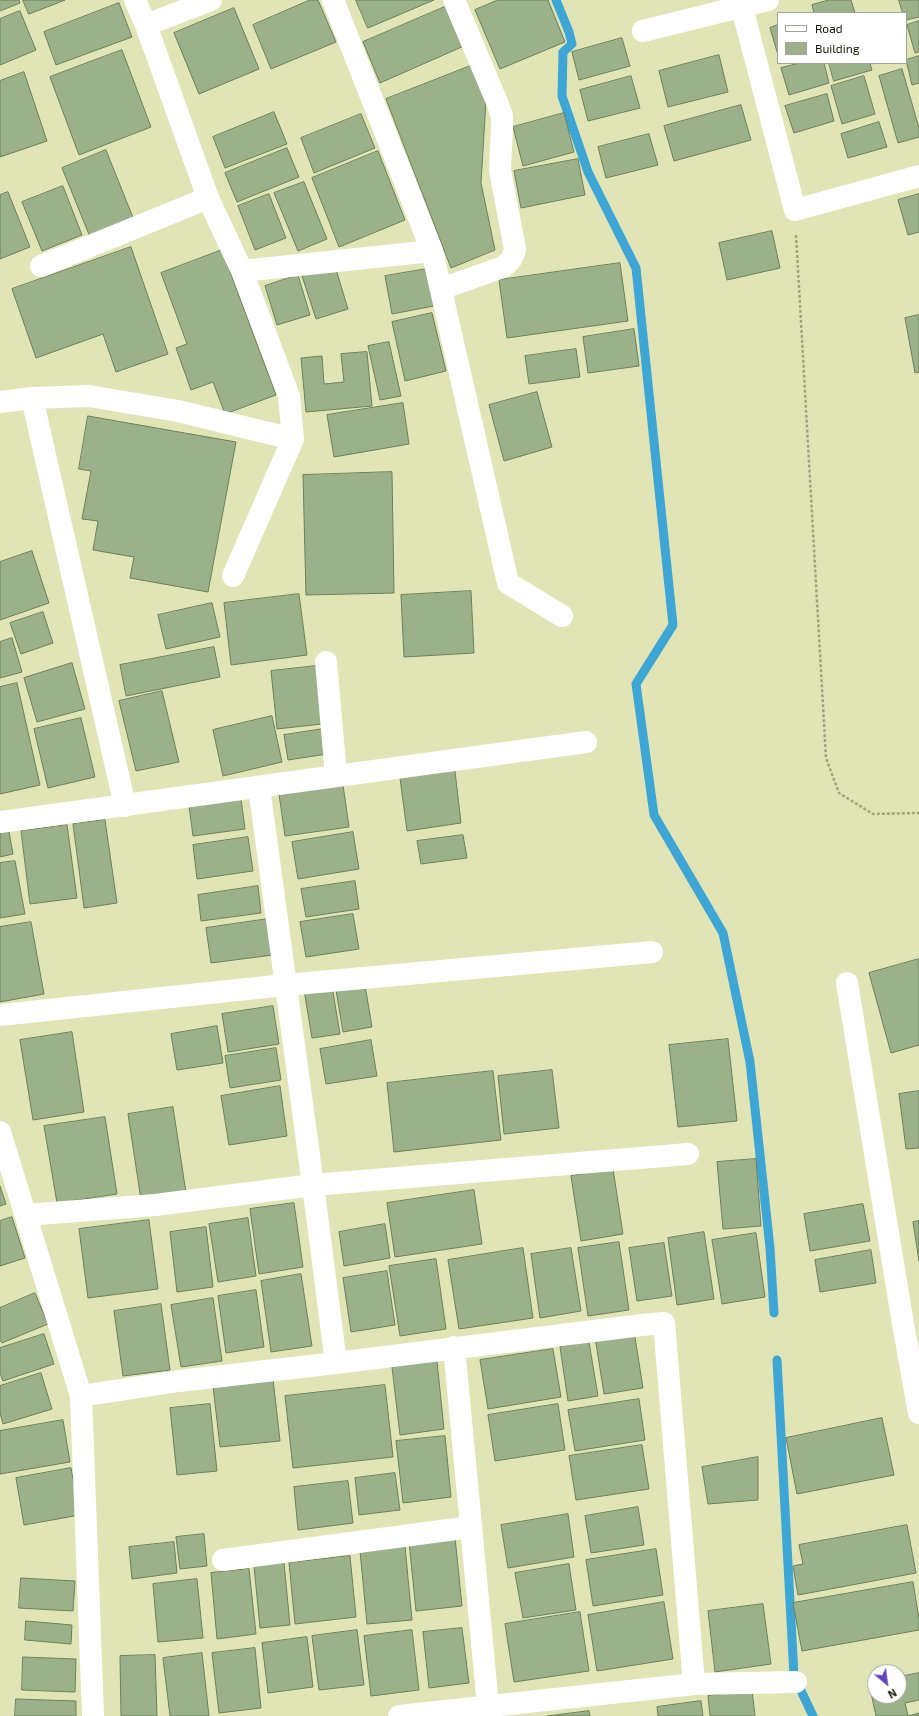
<!DOCTYPE html>
<style>
body{margin:0}
#map{position:relative;width:919px;height:1716px;overflow:hidden;background:#e1e5b6;font-family:"Exo 2",sans-serif}
canvas{display:block}
.legend{position:absolute;left:777px;top:12px;width:130px;height:52px;box-sizing:border-box;background:#fff;border:1px solid #a1a29b;margin:0;padding:5px 7px;list-style:none;font-size:12px;color:#151605}
.legend li{display:flex;align-items:center;gap:8px;height:20px}
.legend b{width:20px;border:1px solid #a1a29b}
.north{position:absolute;left:867px;top:1664px;width:40px;height:40px;box-sizing:border-box;background:#fff;border:1px solid #a1a29b;border-radius:50%;rotate:151deg;font-size:11px;font-weight:700;line-height:16px;text-align:center;color:#151605}
.north::after{content:'';display:block;margin:auto;width:14px;height:18px;background:#6543bb;clip-path:polygon(50% 0,100% 100%,50% 72%,0 100%)}
</style>
<div id="map">
<canvas width="919" height="1716"></canvas>
<ul class="legend">
<li><b style="height:5px;background:#fff"></b>Road</li>
<li><b style="height:11px;background:#9bb189"></b>Building</li>
</ul>
<div class="north">N</div>
</div>
<script>
const g = document.querySelector('canvas').getContext('2d');
g.lineJoin = 'round';
function trace(path, color, width, dash) {
  g.strokeStyle = color;
  g.lineWidth = width;
  g.lineCap = dash ? 'butt' : 'round';
  g.setLineDash(dash || []);
  g.stroke(path);
}
function paint(path, color) {
  g.fillStyle = color;
  g.fill(path, 'evenodd');
}
const stream = new Path2D(`
 M556 0 569 32 572 44 563 52 562 96 588 172 636 268 673 625 636 684 654 815 723 933 750 1062 770 1248 774 1313
 M777 1360 794 1676 813 1716`);
const building = new Path2D(`
 M0 0H19L20 3 0 11Z
 M23 0H65L29 14Z
 M310 0H318L336 42 271 69 253 25Z
 M356 0H434L368 28Z
 M498 0H548L565 42 500 69 475 10Z
 M829 0H851L855 13H814L812 5Z
 M899 0H919V17L906 20V13H903Z
 M119 3 132 37 56 65 44 32Z
 M447 6 464 46 380 83 363 42Z
 M234 8 259 69 199 94 174 33Z
 M20 11 36 50 0 65V19Z
 M919 21V52L915 53 907 25Z
 M778 25V55L770 28Z
 M622 38 630 66 579 80 572 52Z
 M122 50 151 127 79 155 50 77Z
 M719 55 728 92 668 107 659 71Z
 M919 56V83L912 85 906 60Z
 M800 63H824L829 83 789 95 781 68Z
 M829 63H870L872 70 834 81Z
 M473 65 486 101 481 183 495 250 451 268 386 99Z
 M902 69 919 128V137L898 143 879 76Z
 M24 72 47 141 0 157V81Z
 M631 76 640 108 588 121 580 90Z
 M864 76 875 114 842 124 831 86Z
 M827 94 834 121 794 133 785 106Z
 M741 105 751 140 674 161 664 126Z
 M274 112 287 144 225 168 213 137Z
 M564 113 574 152 523 166 513 127Z
 M361 114 375 148 314 173 301 138Z
 M879 122 887 147 848 158 841 134Z
 M649 134 658 165 606 178 598 147Z
 M287 148 299 177 237 202 225 173Z
 M106 150 134 220 90 237 62 168Z
 M378 151 405 220 339 247 312 178Z
 M578 159 585 195 521 208 514 171Z
 M304 182 327 239 298 251 274 193Z
 M63 186 82 235 42 251 22 202Z
 M8 192 30 247 0 259V195Z
 M269 194 286 238 255 250 238 206Z
 M919 194V232L908 235 898 200Z
 M772 231 780 268 727 280 719 243Z
 M131 247 168 354 116 372 103 334 36 358 12 289Z
 M222 250 276 395 225 414 213 382 191 390 176 348 187 344 161 273Z
 M620 263 628 321 507 338 499 280Z
 M335 266 348 309 316 319 302 276Z
 M427 269 434 306 392 314 385 276Z
 M298 275 310 315 277 325 265 286Z
 M432 313 446 371 405 381 392 322Z
 M919 315V372L915 373 905 318Z
 M634 329 639 366 588 373 583 337Z
 M389 342 401 396 380 400 368 346Z
 M576 349 580 377 529 384 525 356Z
 M367 352 372 406 306 412 301 358 322 356 324 384 344 382 341 354Z
 M537 392 552 447 504 461 489 405Z
 M403 403 409 444 334 457 327 415Z
 M88 416 236 442 208 592 130 578 134 557 93 550 98 521 82 519 91 471 79 469Z
 M392 472 394 593 306 595 303 475Z
 M32 551 49 603 0 620V562Z
 M471 591 474 653 404 657 401 595Z
 M299 594 307 655 231 665 224 603Z
 M212 603 220 637 166 649 158 615Z
 M43 612 53 643 21 654 10 623Z
 M12 638 22 672 0 678V642Z
 M214 647 220 677 126 696 120 665Z
 M72 663 85 709 37 722 24 678Z
 M316 666 322 724 277 729 271 671Z
 M17 683 40 785 0 794V687Z
 M162 691 179 762 136 771 119 701Z
 M272 716 282 762 223 776 213 730Z
 M81 718 95 777 48 788 34 729Z
 M323 729 327 754 288 760 284 735Z
 M455 771 461 823 407 831 400 778Z
 M343 785 349 827 285 836 279 794Z
 M241 799 245 829 193 836 189 806Z
 M105 820 117 903 84 908 73 824Z
 M67 825 77 898 30 904 21 831Z
 M8 826 13 854 0 857V828Z
 M353 832 359 869 298 879 292 842Z
 M463 835 467 858 421 864 417 841Z
 M248 837 253 871 197 879 193 845Z
 M15 861 25 914 0 918V863Z
 M355 881 359 909 306 917 301 889Z
 M258 886 261 913 201 921 198 895Z
 M353 914 359 949 306 957 300 922Z
 M268 919 273 955 211 963 206 928Z
 M31 922 44 994 0 1002V927Z
 M919 959V1045L891 1053 869 973Z
 M365 985 372 1027 343 1032 336 990Z
 M332 986 340 1034 312 1038 304 990Z
 M273 1006 279 1044 228 1052 222 1014Z
 M217 1026 223 1063 177 1070 171 1034Z
 M72 1032 84 1112 33 1120 20 1040Z
 M728 1039 737 1121 678 1127 669 1045Z
 M371 1040 377 1076 326 1084 320 1049Z
 M276 1048 281 1080 230 1088 225 1056Z
 M552 1070 559 1128 504 1134 498 1076Z
 M493 1071 501 1140 394 1152 387 1083Z
 M280 1086 287 1136 229 1145 221 1096Z
 M919 1091V1148L906 1149 899 1094Z
 M173 1107 186 1193 141 1200 128 1114Z
 M105 1117 117 1194 57 1203 44 1126Z
 M756 1159 761 1226 723 1229 717 1162Z
 M613 1169 623 1234 581 1241 571 1176Z
 M0 1186 6 1204 0 1206Z
 M474 1190 482 1244 395 1257 387 1203Z
 M294 1203 303 1267 259 1274 250 1209Z
 M863 1204 870 1241 810 1251 804 1214Z
 M12 1217 25 1258 0 1266V1221Z
 M248 1218 256 1276 218 1282 209 1224Z
 M149 1220 158 1289 88 1298 79 1229Z
 M919 1221V1261L913 1222Z
 M385 1224 390 1258 344 1266 339 1232Z
 M206 1227 213 1287 177 1292 170 1232Z
 M704 1232 714 1299 677 1305 668 1238Z
 M756 1233 765 1297 722 1304 712 1240Z
 M619 1242 629 1310 588 1316 578 1248Z
 M664 1243 672 1296 637 1301 629 1248Z
 M523 1248 533 1318 459 1329 448 1260Z
 M571 1248 581 1311 540 1318 531 1254Z
 M871 1250 876 1283 820 1292 815 1260Z
 M436 1259 446 1329 400 1336 389 1266Z
 M387 1271 395 1325 351 1332 343 1278Z
 M301 1274 312 1346 271 1352 261 1281Z
 M256 1290 264 1347 226 1353 218 1296Z
 M35 1293 48 1324 2 1343 0 1340V1308Z
 M213 1298 222 1361 181 1367 171 1305Z
 M161 1304 170 1370 123 1376 114 1311Z
 M634 1331 643 1388 604 1394 595 1337Z
 M44 1334 54 1364 3 1381 0 1374V1348Z
 M589 1342 598 1396 568 1401 560 1347Z
 M553 1349 561 1397 488 1409 480 1360Z
 M437 1361 444 1429 400 1435 392 1367Z
 M41 1373 52 1409 3 1424 0 1413V1386Z
 M273 1379 280 1441 220 1447 213 1386Z
 M385 1385 393 1457 293 1468 285 1396Z
 M639 1399 645 1440 575 1451 568 1410Z
 M210 1404 217 1471 177 1475 170 1408Z
 M558 1404 565 1450 495 1461 488 1415Z
 M882 1418 894 1475 797 1494 786 1438Z
 M63 1420 70 1462 0 1474V1431Z
 M445 1436 451 1497 403 1503 396 1441Z
 M642 1445 649 1489 576 1500 569 1456Z
 M758 1457V1500L708 1504 702 1467Z
 M71 1468 80 1515 24 1525 16 1478Z
 M395 1473 400 1510 359 1515 355 1478Z
 M348 1481 353 1523 298 1530 294 1487Z
 M638 1507 644 1545 591 1553 585 1516Z
 M568 1514 574 1557 508 1568 501 1525Z
 M907 1525 916 1573 798 1595 793 1566 803 1564 799 1545Z
 M204 1534 207 1566 180 1569 176 1537Z
 M455 1537 462 1606 416 1611 409 1542Z
 M174 1542 177 1573 132 1579 129 1547Z
 M405 1546 412 1620 367 1624 360 1551Z
 M656 1549 663 1595 593 1606 586 1560Z
 M350 1556 356 1617 295 1624 289 1563Z
 M284 1563 290 1625 260 1628 254 1566Z
 M569 1564 576 1610 523 1618 515 1573Z
 M249 1569 256 1634 217 1639 211 1573Z
 M21 1578 75 1581 73 1611 19 1608Z
 M197 1579 203 1638 158 1642 153 1584Z
 M913 1582 919 1619V1630L802 1651 793 1603Z
 M664 1602 673 1659 597 1671 588 1615Z
 M763 1604 771 1664 715 1672 708 1611Z
 M580 1612 589 1671 514 1682 505 1624Z
 M26 1621 72 1625 71 1644 25 1640Z
 M462 1628 469 1683 429 1688 423 1632Z
 M357 1630 364 1685 319 1690 312 1636Z
 M412 1630 419 1690 371 1696 364 1636Z
 M307 1637 313 1687 268 1693 262 1643Z
 M255 1648 261 1708 219 1713 212 1653Z
 M202 1653 209 1716H170L163 1658Z
 M155 1655 157 1716H121L120 1656Z
 M23 1657 76 1659 75 1692 22 1690Z
 M919 1673V1700L905 1703 908 1716 919 1713V1716H876L869 1684 875 1682V1696H899V1677Z
 M752 1690 755 1716H710L708 1696Z
 M16 1699 76 1701V1716H15Z
 M701 1701 703 1716H658L657 1707Z
 M589 1711 590 1716H548Z`);
const path = new Path2D(`
 M796 235 826 758 839 793 873 814 919 813`);
const street = new Path2D(`
 M135 0 146 25 208 198 242 271 289 396 293 439 233 576
 M333 0 432 251 508 583 562 616
 M740 0 795 210 919 176
 M146 25 211 0
 M643 31 768 0
 M41 266 208 198
 M242 271 432 251
 M441 289 503 267C510 262 513 258 515 249L500 170 502 126V116L497 102 454 0
 M32 398 125 806
 M0 402 32 398 89 396 178 411 293 439
 M326 662 336 775
 M259 787 313 1185 336 1363
 M0 822C196 797 390 767 586 742
 M847 983 902 1318 919 1413
 M0 1015 285 985 652 952
 M0 1132 81 1396 93 1716
 M25 1215 155 1205 313 1185 688 1154
 M454 1347 489 1716
 M81 1396 179 1381 336 1363 642 1325 664 1323 694 1684
 M223 1560 471 1527
 M399 1716 694 1684 796 1682`);
trace(stream, '#3da6d5', 9);
paint(building, '#9bb189');
trace(building, '#6b805a', 1);
trace(path, '#a1a47e', 2.5, [3, 2]);
trace(street, '#fff', 22);
</script>
